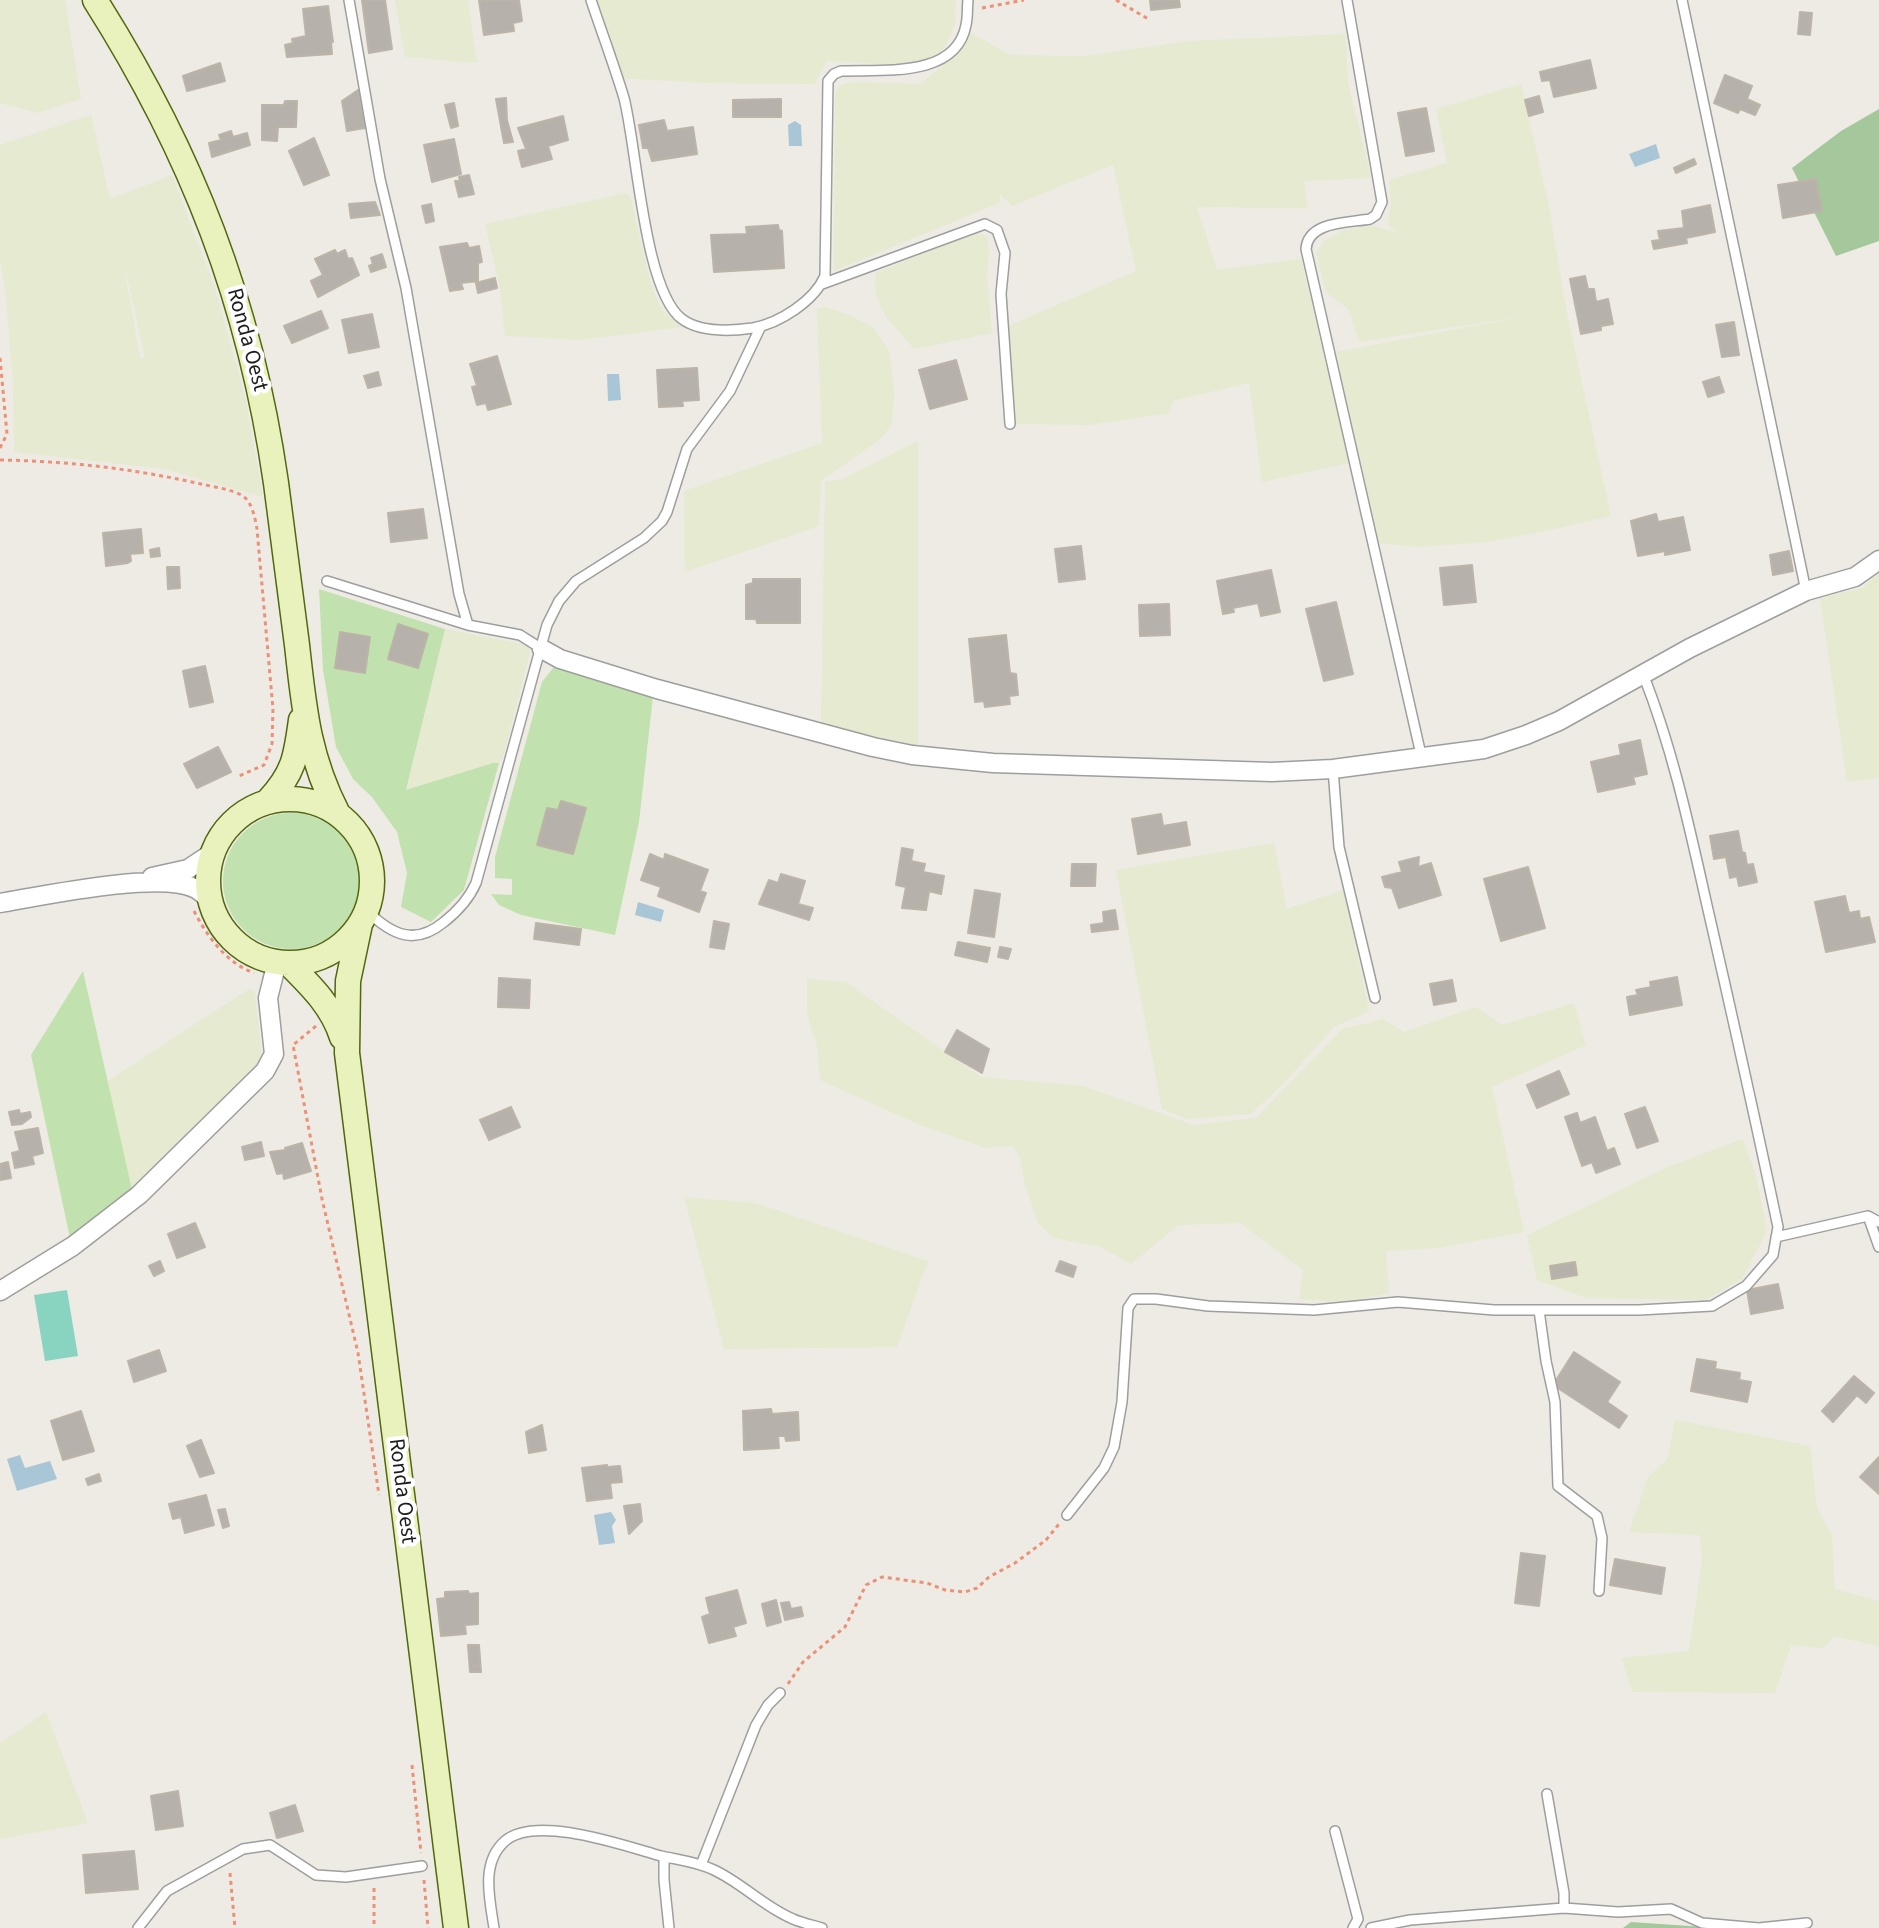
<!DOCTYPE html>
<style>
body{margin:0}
canvas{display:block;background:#edebe4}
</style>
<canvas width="1879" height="1928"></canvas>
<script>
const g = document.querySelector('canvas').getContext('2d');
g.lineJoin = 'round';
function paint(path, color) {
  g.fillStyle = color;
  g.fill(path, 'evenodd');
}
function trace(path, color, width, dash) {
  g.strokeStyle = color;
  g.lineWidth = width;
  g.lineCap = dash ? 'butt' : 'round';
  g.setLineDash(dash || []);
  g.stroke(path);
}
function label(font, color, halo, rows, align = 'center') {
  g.font = font + ' "Source Sans 3",sans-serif';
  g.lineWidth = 8;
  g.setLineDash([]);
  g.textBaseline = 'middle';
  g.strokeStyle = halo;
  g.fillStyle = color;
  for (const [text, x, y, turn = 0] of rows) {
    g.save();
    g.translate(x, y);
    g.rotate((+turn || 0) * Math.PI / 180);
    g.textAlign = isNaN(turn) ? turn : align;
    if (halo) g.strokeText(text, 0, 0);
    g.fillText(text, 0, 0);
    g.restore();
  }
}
const farmland = new Path2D(`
 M0 0H65L81 99 38 113 0 103Z
 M395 0H468L477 63 405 57Z
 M595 0H956L955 24 944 50 924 60 897 65 826 61 815 84 705 83 620 78Z
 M969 32 1011 55 1085 56 1189 41 1346 34 1348 82 1371 178 1304 181 1308 208 1197 207 1217 270 1301 259 1349 463 1262 482 1249 383 1172 401 1170 413 1088 425 1010 424 1008 326 1136 271 1113 165 1012 206 1000 194 999 203 834 271 835 94 840 85 853 82 920 84 945 64Z
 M1521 84 1548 202 1566 309 1611 516 1551 530 1487 542 1420 547 1379 543 1336 352 1526 316 1359 342 1349 310 1326 292 1316 253 1324 241 1343 230 1372 226 1397 232 1388 225 1391 204 1389 180 1447 163 1436 109Z
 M91 115 110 199 172 175 214 285 245 396 263 497 164 469 14 452 13 385 6 296 0 260V145ZM125 271 126 272 145 358H140Z
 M626 193 630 196 651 284 661 309 682 327 581 340 505 336 499 283 485 224Z
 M979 234 987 236 989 251 987 276 992 333 914 349 885 316 876 295 875 273 959 239Z
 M825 307 849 315 874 328 890 353 894 394 892 423 882 438 821 481 819 526 685 572 684 491 822 443 817 309Z
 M918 441V746L821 724 825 482 843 479Z
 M1879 570V778L1847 782 1820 598 1863 588Z
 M445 629 527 645 530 652 503 757 499 763 406 791Z
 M1274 843 1287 909 1344 890 1369 1011 1334 1027 1285 1082 1251 1114 1187 1119 1162 1109 1116 870Z
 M807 979 846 982 981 1077 1083 1086 1194 1125 1256 1118 1342 1029 1383 1019 1404 1032 1476 1007 1502 1025 1574 1003 1586 1045 1492 1087 1524 1232 1438 1248 1386 1251 1389 1293 1349 1302 1299 1299 1303 1270 1240 1223 1179 1225 1131 1264 1100 1247 1054 1238 1038 1223 1025 1184 1020 1157 1013 1146 985 1148 918 1124 820 1080 817 1046 807 1014Z
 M249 989 255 991 262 1061 132 1190 106 1082Z
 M1743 1139 1755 1173 1767 1231 1742 1279 1705 1300 1586 1298 1537 1280 1527 1235 1670 1166Z
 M684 1197 755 1203 928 1261 897 1347 724 1349Z
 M1675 1420 1810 1446 1817 1508 1832 1535 1835 1589 1879 1601V1646L1834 1636 1824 1648 1791 1645 1775 1693 1632 1692 1622 1658 1689 1651 1702 1560 1700 1535 1629 1532 1648 1477 1668 1458Z
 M46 1712 88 1823 0 1839V1743Z`);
const grass = new Path2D(`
 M319 589 445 629 406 790 493 763H499L464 890 431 922 401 907 407 873 397 832 372 797 353 779 336 747 323 670Z
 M553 668H559L653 696 639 822 615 935 521 915 499 905 491 894 512 895V879L495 878V857L542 682Z
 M223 881a68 68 0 1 1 136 0a68 68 0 1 1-136 0Z
 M83 971 132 1190 70 1238 31 1055Z`);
const forest = new Path2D(`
 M1879 109V241L1836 256 1792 168 1841 131Z
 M1631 1922 1719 1928H1623Z`);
const pitch = new Path2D(`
 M67 1290 78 1356 45 1361 34 1295Z`);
const water = new Path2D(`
 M795 121 801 125 802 146H789L788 125Z
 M1656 144 1660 158 1635 167 1629 154Z
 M607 374H619L621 400 608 401Z
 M638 902 664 910 661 922 635 915Z
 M20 1455 25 1468 50 1461 57 1479 17 1491 7 1459Z
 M611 1512 616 1520 612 1526 615 1543 599 1545 594 1515Z`);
const building = new Path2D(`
 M362 0H385L392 49 369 53Z
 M479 0H519L522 21 513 23 514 31 484 35Z
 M1150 0H1179L1180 7 1151 10Z
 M328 6 333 42H331L332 54 287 57 285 45 293 43 292 39 306 36 303 9Z
 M1800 12 1812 13 1810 35 1798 34Z
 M1590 60 1596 88 1554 97 1550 80 1542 81 1540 72Z
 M220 63 225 81 187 91 183 76Z
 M1725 75 1752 86 1747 99 1760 105 1755 115 1740 109 1738 113 1714 103Z
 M358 90 365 128 347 131 342 101Z
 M1539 96 1543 112 1529 116 1525 100Z
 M506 98 507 120 513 142 504 143 496 99Z
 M781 99V117H733V100Z
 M285 101H297L296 127H278L277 141 262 140V105H284Z
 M454 103 458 126 451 128 445 105Z
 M1426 108 1434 151 1406 156 1398 113Z
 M563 116 568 140 548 146 552 159 522 167 518 151 526 149 518 128Z
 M664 120 667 131 693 127 697 154 652 161 648 148H643L639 125Z
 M231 131 233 137 247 133 250 145 212 157 209 143 221 140 219 135Z
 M314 138 329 175 304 185 289 151Z
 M454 139 461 174 432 182 424 145Z
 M1694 159 1696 164 1676 173 1674 168Z
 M469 175 474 194 459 197 455 181H460L459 177Z
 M1816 179 1822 211 1783 218 1778 185Z
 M375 202 380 215 351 218 349 204Z
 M431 204 434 221 426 223 422 206Z
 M1710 205 1715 232 1686 238 1687 243 1654 249 1652 241 1660 240 1658 231 1684 228 1682 211Z
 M778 225 779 230 782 231 784 268 714 272 711 235 747 234 746 227Z
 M467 243 469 248 479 246 482 262 478 263V281L461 283 463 289 450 291 440 247Z
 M335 250 337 254 345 250 348 259 352 258 359 275 318 297 311 281 323 275 315 259Z
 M382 254 386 267 371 272 369 266 373 264 371 258Z
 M1585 276 1588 289H1594L1596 302 1608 299 1613 324 1601 326V330L1581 334 1570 279Z
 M495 278 497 288 478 293 476 283Z
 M321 311 328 328 292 343 284 326Z
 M372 314 379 347 349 353 342 320Z
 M1734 322 1739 355 1722 357 1716 325Z
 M497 356 511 404 488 410 486 403 477 405 472 387 477 386 470 364Z
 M956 360 967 399 930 409 919 370Z
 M697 368 699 400 682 401 683 406 659 407 657 370Z
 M378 372 381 385 368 388 364 376Z
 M1719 377 1724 392 1708 397 1703 382Z
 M423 509 427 538 391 542 388 513Z
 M1656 514 1658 522 1683 517 1690 550 1665 555V551L1638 556 1631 521Z
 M141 529 143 553 130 554 131 561 128 563 106 566 103 533Z
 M1081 546 1085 579 1059 582 1055 549Z
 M159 548 160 556 151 557 150 550Z
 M1789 551 1793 571 1773 575 1770 555Z
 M1472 565 1476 602 1444 605 1440 568Z
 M167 567H179L180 588 168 589Z
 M1271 570 1280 612 1261 616 1258 603 1233 608 1234 612 1223 614 1217 581Z
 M753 579H800V623H757L756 619H746V585L753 583Z
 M1336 602 1353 674 1324 681 1306 609Z
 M1169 604 1170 635 1140 636 1139 605Z
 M398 624 428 634 418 668 388 659Z
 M340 632 370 637 365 673 335 668Z
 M1006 635 1010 673 1016 674 1018 695 1009 696 1010 704 985 707 984 701 975 702 969 639Z
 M205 666 213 702 190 707 183 671Z
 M1640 740 1647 774 1633 777 1635 784 1598 792 1591 762 1621 755 1619 745Z
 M218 747 231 772 197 788 184 764Z
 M561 801 586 808 573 854 537 845 547 808 558 810Z
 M1161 814 1163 826 1186 822 1190 845 1138 854 1132 819Z
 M1738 831 1742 852 1745 853 1747 865 1753 864 1757 882 1739 886 1737 876 1730 878 1726 857 1714 859 1710 836Z
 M902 848 913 850 911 861 925 864 923 872 944 876 941 894 929 891 926 910 902 908 906 887 896 885Z
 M650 854 664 860 665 854 708 870 700 891 706 893 699 912 658 896 661 887 641 880Z
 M1419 857 1418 867 1431 863 1441 895 1399 908 1392 888 1385 887 1382 877 1402 872 1399 862Z
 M1072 864H1096L1095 886H1071Z
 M1528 867 1545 928 1501 941 1484 879Z
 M781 874 805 881 798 904 813 908 809 920 759 904 769 880 778 883Z
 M975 890 1000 894 994 937 968 933Z
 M1845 896 1849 913 1859 911 1860 919 1869 917 1875 942 1826 952 1815 902Z
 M1115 910 1118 929 1092 932 1091 925 1104 923 1103 912Z
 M714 921 729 924 724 949 710 947Z
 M536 923 581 929 579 945 534 939Z
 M958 942 990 948 987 962 955 955Z
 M1000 947 1011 949 1008 959 998 957Z
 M1677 977 1682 1005 1630 1015 1627 997 1638 995 1636 990 1651 987 1650 982Z
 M499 978 530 980 529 1008 498 1007Z
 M1452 980 1456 1001 1434 1005 1430 984Z
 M957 1030 989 1049 982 1073 945 1052Z
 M1559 1071 1569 1094 1537 1108 1527 1085Z
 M511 1107 520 1127 489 1140 480 1120Z
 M1645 1107 1658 1141 1637 1148 1625 1114Z
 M19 1110 20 1114 30 1112 31 1117 22 1124 12 1125 9 1112Z
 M1577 1113 1580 1123 1595 1117 1607 1151 1614 1148 1620 1164 1596 1173 1592 1162 1582 1166 1565 1117Z
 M38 1128 43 1153 32 1156 34 1164 15 1168 12 1153 20 1151 15 1132Z
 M261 1142 264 1156 245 1160 242 1147Z
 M302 1143 311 1171 284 1179 283 1173 277 1174 270 1152 286 1150 285 1148Z
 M8 1162 11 1178 0 1180V1164Z
 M195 1223 205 1247 177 1258 168 1234Z
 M160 1261 164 1271 154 1276 149 1266Z
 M1060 1261 1076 1267 1073 1277 1056 1271Z
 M1575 1262 1577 1275 1552 1279 1550 1266Z
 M1778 1284 1783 1308 1751 1314 1747 1290Z
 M159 1350 166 1371 134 1382 128 1361Z
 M1574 1352 1620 1382 1607 1402 1627 1416 1619 1428 1553 1385Z
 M1697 1359 1716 1362 1715 1369 1740 1373 1739 1380 1751 1382 1747 1402 1691 1391Z
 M1854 1376 1874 1393 1866 1403 1857 1395 1833 1422 1822 1411Z
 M771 1409 772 1414 798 1412 799 1440 786 1441 785 1436H778L779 1448 744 1450 743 1411Z
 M81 1411 94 1451 63 1460 51 1421Z
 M542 1425 546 1450 529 1453 526 1432Z
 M201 1440 214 1473 200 1477 187 1446Z
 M1879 1457V1494L1860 1477Z
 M607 1465V1467L620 1466 622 1482 610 1483 612 1498 587 1501 582 1468Z
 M99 1474 101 1481 88 1485 86 1479Z
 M206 1495 214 1525 185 1533 181 1517 173 1519 169 1504Z
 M640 1504 642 1521 629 1534 624 1506Z
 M225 1509 229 1526 223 1528 218 1510Z
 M1521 1553 1545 1556 1539 1606 1515 1603Z
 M1615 1559 1665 1568 1661 1594 1610 1585Z
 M737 1590 746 1623 733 1627 736 1636 709 1643 702 1617 710 1614 706 1598Z
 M468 1591 469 1594 478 1593V1624L465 1625 466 1634 441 1636 437 1599 445 1598V1592Z
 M776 1600 781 1622 767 1626 762 1604Z
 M789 1602 791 1609 801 1607 803 1616 785 1620 781 1603Z
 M468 1645H479L481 1672H470Z
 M178 1791 183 1826 156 1830 151 1796Z
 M295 1805 303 1831 277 1838 270 1813Z
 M134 1851 138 1889 86 1893 83 1855Z`);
const path = new Path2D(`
 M1116 0 1150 20
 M982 8 1024 0
 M0 358 7 434 0 448
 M0 460C68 461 135 469 201 484 214 487 231 489 243 496 252 502 255 518 257 529L273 709 272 744 264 765 239 776
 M194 911C207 936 226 963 254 973
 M316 1026 293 1045 322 1199 358 1353 379 1495
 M788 1684 803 1662 845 1627 866 1585 882 1577 927 1583 945 1590 965 1592 977 1588 989 1577 1015 1563 1046 1540 1059 1524
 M412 1765 421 1853
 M230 1873 235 1928
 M424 1880 428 1928
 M374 1888V1928`);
const service = new Path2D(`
 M349 0 380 179 406 288 459 594 468 625 520 635 542 649
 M591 0C602 33 614 65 624 98 637 148 644 291 682 319 701 333 732 331 753 328 780 323 814 301 825 276L828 81 834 74 841 71C881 69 956 79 966 25 968 17 967 8 968 0
 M1347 0 1382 202 1376 215 1370 219C1348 223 1308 221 1306 249L1422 759
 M1682 0 1806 591
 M822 284 985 224 997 230 1005 253 1001 294 1010 424
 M327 581 468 625
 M1333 769 1339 847 1375 998
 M367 911C392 935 415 946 444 922 458 911 469 899 476 883L535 668 547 625 559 601 576 581 644 538 662 521 667 512 687 449 730 391 761 326
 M1868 1216 1879 1247
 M1776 1237 1868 1216 1879 1222
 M1539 1310 1546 1361 1555 1402 1558 1486 1597 1516 1602 1538 1599 1591
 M1067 1515 1104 1468 1114 1447 1122 1402 1128 1308 1134 1299H1156L1208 1306 1314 1310 1398 1302 1494 1310H1639L1712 1306 1746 1286 1773 1255 1778 1227C1755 1118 1731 1010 1706 901 1689 825 1672 747 1643 674
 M1547 1794 1564 1893V1908
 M1335 1831 1358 1919 1353 1928
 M664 1857V1880L669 1928
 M701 1865 756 1725 768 1705 780 1693
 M138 1928 167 1891 243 1849 270 1845 316 1875 346 1877 422 1866
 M494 1928C490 1900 480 1863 505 1841 536 1814 625 1846 661 1856 679 1860 697 1862 714 1870 742 1883 764 1907 793 1919 802 1923 812 1925 822 1928
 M1371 1928 1410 1920 1564 1908 1618 1912 1671 1909 1702 1923 1759 1928 1807 1923`);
const minor = new Path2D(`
 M542 649 560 659 657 689 873 747 912 755 993 763 1272 772 1333 769 1484 749 1526 735 1559 721 1690 648 1806 591 1855 577 1879 560
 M152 877 188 869 212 853
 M0 903C42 896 159 871 194 888 199 890 204 895 209 899
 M0 1291 73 1246 139 1195 265 1071 274 1054 268 998 277 962`);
const secondary = new Path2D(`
 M95 0C192 153 250 302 276 483 283 537 290 591 297 645 304 708 308 756 338 814
 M208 881a82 82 0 1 1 164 0a82 82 0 1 1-164 0Z
 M268 801C294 773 296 757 301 720
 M360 924 348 981 347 1053 456 1928
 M288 963C311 986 332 1006 342 1037`);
const streetNames = [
 ["Ronda Oest",246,340,75],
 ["Ronda Oest",401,1491,83]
];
paint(farmland, '#e5ead1');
paint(grass, '#c1e2ae');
paint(forest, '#a4c89c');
paint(pitch, '#89d4c0');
paint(water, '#a8c6d6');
paint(building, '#b6b1aa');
trace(building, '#bdb4a8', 2);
trace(service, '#9e9e9e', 12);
trace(minor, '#9e9e9e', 21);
trace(secondary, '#536710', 27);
trace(path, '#eb9177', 3, [4, 4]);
trace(service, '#fff', 9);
trace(minor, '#fff', 18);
trace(secondary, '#e9f2bc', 24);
label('22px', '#1d1d1d', '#fff', streetNames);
</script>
